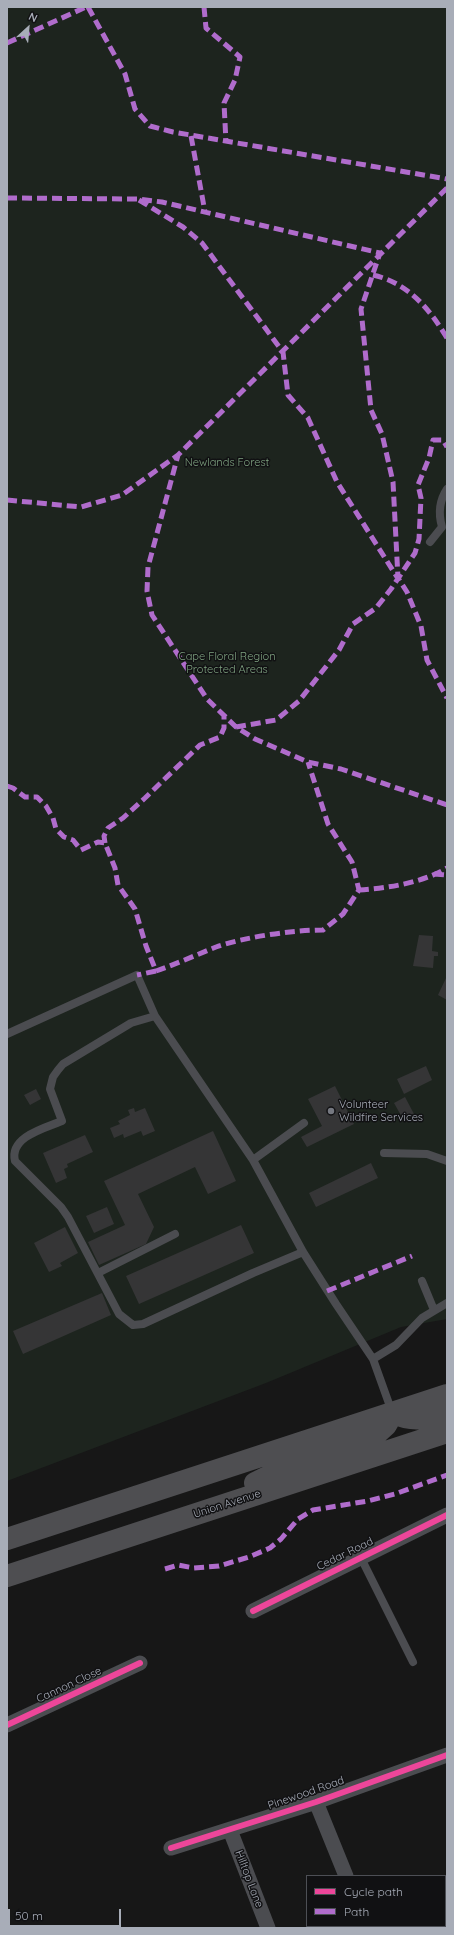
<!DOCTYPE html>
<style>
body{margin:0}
#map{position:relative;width:454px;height:1935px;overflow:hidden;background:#171717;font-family:Quicksand,sans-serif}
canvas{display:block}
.frame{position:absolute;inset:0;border:8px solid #a8adb8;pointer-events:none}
.legend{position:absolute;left:306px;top:1875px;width:140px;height:52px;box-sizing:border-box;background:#111113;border:1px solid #4d4f55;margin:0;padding:5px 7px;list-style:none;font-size:12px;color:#a8adb8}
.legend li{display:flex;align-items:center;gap:8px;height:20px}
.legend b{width:20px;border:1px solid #4d4f55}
.north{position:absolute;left:8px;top:8px;width:40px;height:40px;-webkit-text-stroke:3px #111113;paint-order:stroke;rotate:26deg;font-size:11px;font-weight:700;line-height:16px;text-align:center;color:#a8adb8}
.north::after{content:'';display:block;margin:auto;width:14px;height:18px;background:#a8adb8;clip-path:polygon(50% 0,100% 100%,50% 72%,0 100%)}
.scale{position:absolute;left:8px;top:1909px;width:113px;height:18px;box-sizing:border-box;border:2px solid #a8adb8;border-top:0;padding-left:5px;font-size:12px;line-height:14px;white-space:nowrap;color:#a8adb8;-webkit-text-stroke:3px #111113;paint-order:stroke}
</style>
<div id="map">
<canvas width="454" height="1935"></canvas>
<div class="frame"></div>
<ul class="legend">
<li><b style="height:5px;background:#ed469a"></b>Cycle path</li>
<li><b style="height:5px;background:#b06ccc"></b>Path</li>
</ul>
<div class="north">N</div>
<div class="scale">50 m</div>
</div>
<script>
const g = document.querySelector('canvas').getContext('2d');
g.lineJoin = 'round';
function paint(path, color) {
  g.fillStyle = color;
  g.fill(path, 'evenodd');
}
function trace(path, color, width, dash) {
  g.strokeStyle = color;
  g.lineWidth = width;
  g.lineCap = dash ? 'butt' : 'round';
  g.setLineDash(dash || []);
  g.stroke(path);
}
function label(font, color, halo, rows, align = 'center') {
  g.font = font + ' Quicksand,sans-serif';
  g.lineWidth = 3;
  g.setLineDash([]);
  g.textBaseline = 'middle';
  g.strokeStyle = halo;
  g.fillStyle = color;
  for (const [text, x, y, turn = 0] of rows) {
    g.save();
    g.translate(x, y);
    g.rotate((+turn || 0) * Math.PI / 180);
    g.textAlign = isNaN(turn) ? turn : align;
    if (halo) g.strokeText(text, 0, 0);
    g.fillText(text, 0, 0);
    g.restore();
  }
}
const green = new Path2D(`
 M7 7H447V1319L401 1327 266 1383 7 1481Z`);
const building = new Path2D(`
 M419 935 433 936 432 951 438 952V956H434L433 968 413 966Z
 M447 976V1000L438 995Z
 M426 1066 432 1080 404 1094 397 1079Z
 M335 1086 354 1124 307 1147 301 1137 322 1126 308 1099Z
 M36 1089 41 1099 30 1105 24 1095Z
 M405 1097 414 1114 403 1119 394 1103Z
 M134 1108 135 1112 145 1108 155 1131 143 1136 141 1131 124 1138 123 1134 114 1138 110 1128 120 1124 118 1121 130 1115 128 1110Z
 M213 1131 236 1181 208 1194 195 1167 138 1194 154 1227 146 1244 99 1265 88 1242 125 1225 104 1181Z
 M85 1135 93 1152 67 1164 68 1167 64 1169 67 1178 56 1183 43 1153Z
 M371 1163 378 1178 316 1207 309 1193Z
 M107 1207 114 1224 94 1233 86 1216Z
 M241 1225 254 1253 139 1304 126 1276Z
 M65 1227 78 1253 60 1263 62 1266 49 1272 34 1243Z
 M102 1293 111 1315 23 1354 13 1331Z`);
const lane = new Path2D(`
 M430 542 442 527C438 513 439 501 447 489
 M155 1016 131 1023 63 1064 58 1070 53 1077 50 1089 62 1121C45 1128 9 1137 15 1161L61 1207 68 1217 119 1314 133 1325 143 1324 253 1273 303 1252
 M7 1034 137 975 155 1016 253 1160 303 1252 336 1304 373 1359 392 1412
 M384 1153 427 1154 447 1161
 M253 1160 304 1123
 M98 1273 175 1234
 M422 1281 434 1310
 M373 1359 396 1345 422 1318 447 1303
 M361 1558 413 1662`);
const street = new Path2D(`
 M253 1611 447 1515
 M7 1725 140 1663
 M316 1802 346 1876
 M230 1830 268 1928
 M171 1848 316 1802 447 1755
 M367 1926V1928`);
const highway = new Path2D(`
 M396 1414C412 1422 430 1418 447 1413
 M255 1483 287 1467 375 1435 386 1425 393 1413
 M7 1539 447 1395
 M7 1576 447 1432`);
const quiet = new Path2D(`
 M88 7 125 74 135 109 150 126 173 132 447 179
 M204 7 206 28 240 57 235 80 224 103 226 142
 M7 43 86 7
 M191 136 205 212
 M447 188 178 455 148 567 147 591 152 615 207 699 236 727 255 739 308 762 341 769 447 805
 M7 198 138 199 162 202 380 253 361 309 371 410 382 434 393 482 398 578 407 592 421 626 427 660 447 698
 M139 200 183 227 202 243 283 352 288 395 308 418 337 482 397 577
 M373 275C408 283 429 308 447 338
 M7 500 81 507 122 495 178 455
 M236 727 276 720 299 701 339 650 353 624 376 608 391 589 415 553 419 539 421 498 418 485 429 458 433 440H443L447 447
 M7 786 13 788 25 797H37L46 806 53 818 56 829 64 837 73 840 81 850 98 842 105 843 115 868 118 885 135 909 146 946 156 971 137 975
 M105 843 104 836 108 828 123 818 145 798 200 745 220 737 224 728V715
 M434 874 447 875
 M359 890C388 888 422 883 447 868
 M156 971C176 964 196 955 216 947 245 937 292 930 323 930L343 914 359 890 352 862 328 824 308 762
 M327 1291 412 1256
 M165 1569 178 1565 194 1568 219 1566 249 1557 270 1548 281 1539 298 1519 313 1510 368 1501 395 1494 447 1475`);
const cycleway = new Path2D(`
 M253 1611 447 1515
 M7 1725 140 1663
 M171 1848 316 1802 447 1755`);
const markers = [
 [331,1111,4,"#757880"]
];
const parkNames = [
 ["Newlands Forest",227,463],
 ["Cape Floral Region",227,657],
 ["Protected Areas",227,670]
];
const poiNames = [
 ["Volunteer",339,1105],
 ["Wildfire Services",339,1118]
];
const streetNames = [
 ["Union Avenue",227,1504,-18],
 ["Cedar Road",345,1554,-26],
 ["Cannon Close",69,1685,-25],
 ["Pinewood Road",306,1793,-19],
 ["Hilltop Lane",249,1879,69]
];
paint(green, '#1d241e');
paint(building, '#353536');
trace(lane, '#4b4c50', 8);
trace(street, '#4b4c50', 15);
trace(highway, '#4e4e51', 22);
trace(quiet, '#b06ccc', 5, [10, 5]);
trace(cycleway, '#ed469a', 6);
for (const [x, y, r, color] of markers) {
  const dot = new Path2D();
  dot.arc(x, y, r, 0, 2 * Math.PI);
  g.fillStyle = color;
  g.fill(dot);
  trace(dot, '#111113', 1.5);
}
label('11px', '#7fa381', '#111113', parkNames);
label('11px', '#a8adb8', '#111113', poiNames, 'left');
label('11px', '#a8adb8', '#111113', streetNames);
</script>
